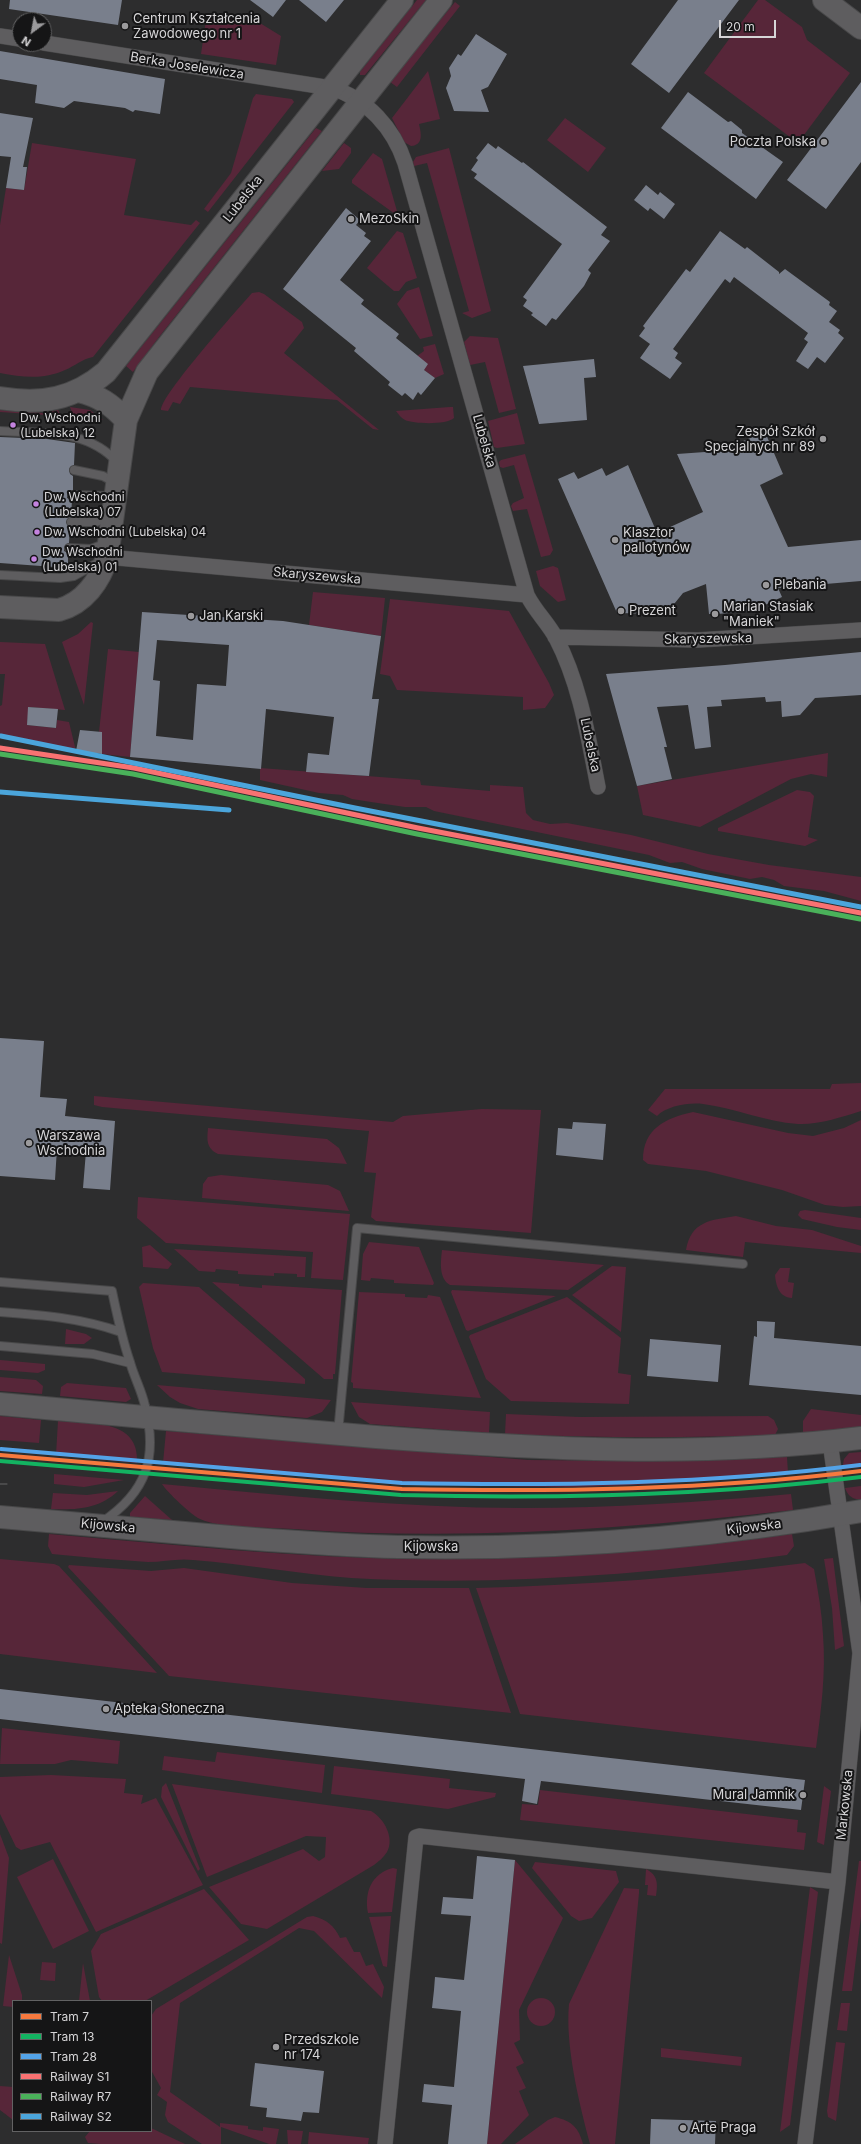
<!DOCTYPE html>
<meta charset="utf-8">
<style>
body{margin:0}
#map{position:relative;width:861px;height:2144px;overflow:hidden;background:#2d2d2e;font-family:Inter,sans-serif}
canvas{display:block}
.legend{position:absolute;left:12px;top:2000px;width:140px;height:132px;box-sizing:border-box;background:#151516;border:1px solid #626263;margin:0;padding:5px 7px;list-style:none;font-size:12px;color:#d6d5d7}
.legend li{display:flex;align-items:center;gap:8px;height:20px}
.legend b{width:20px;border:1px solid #626263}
.north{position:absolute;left:12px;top:12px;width:40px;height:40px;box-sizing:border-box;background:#151516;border:1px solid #626263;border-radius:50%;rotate:212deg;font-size:11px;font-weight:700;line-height:16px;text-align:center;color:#d6d5d7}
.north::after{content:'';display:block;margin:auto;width:14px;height:18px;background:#9b9a9c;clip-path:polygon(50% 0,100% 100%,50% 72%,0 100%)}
.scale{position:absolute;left:719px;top:20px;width:57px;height:18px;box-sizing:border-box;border:2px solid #d6d5d7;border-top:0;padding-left:5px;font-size:12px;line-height:14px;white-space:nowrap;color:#d6d5d7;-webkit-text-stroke:3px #151516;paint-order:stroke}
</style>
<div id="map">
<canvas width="861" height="2144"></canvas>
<ul class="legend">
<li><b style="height:5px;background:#f6793e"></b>Tram 7</li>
<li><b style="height:5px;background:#13b361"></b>Tram 13</li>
<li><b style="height:5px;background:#53a3e8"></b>Tram 28</li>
<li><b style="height:5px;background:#f97272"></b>Railway S1</li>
<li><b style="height:5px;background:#4ab15a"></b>Railway R7</li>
<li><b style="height:5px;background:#4ba5db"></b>Railway S2</li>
</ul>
<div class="north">N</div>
<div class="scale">20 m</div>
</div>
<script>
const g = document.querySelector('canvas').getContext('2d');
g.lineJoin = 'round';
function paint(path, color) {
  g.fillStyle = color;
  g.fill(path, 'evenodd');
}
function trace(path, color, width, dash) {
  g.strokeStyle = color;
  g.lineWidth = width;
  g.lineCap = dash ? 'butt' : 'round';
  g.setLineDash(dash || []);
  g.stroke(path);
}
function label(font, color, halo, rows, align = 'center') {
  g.font = font + ' Inter,sans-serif';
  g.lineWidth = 4;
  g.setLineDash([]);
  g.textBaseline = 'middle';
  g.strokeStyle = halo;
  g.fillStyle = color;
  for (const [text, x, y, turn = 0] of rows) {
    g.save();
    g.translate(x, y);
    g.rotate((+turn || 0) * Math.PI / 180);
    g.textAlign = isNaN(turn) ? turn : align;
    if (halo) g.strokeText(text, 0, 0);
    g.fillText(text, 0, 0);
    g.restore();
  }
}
const green = new Path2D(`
 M417 0H426L365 75H360V72Z
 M758 0H765L802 27 807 40 850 73 798 143 704 73Z
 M455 2 460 6 397 87 390 82Z
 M207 13 255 20 281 36 276 65 201 54Z
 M428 71 440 119 419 124C421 133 424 145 411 146L404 142 392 118Z
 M256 94 292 99 294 102 208 212 204 209 231 173 253 98Z
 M565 118 606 148 588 172 547 140Z
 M316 128 322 131 159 337 133 372 126 366Z
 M32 143 136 159 124 215 191 225 196 220 200 223 93 357C82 359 75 366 65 370 43 380 22 377 0 373V225L6 188 24 190Z
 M344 143 351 148V153L339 169 322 171Z
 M449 148 491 311 472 318 462 313 469 311 427 163 414 166 413 162 416 157Z
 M373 153 382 159 397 211 395 214 352 183V180Z
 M397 231 403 233 417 278 406 282 399 291H394L367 268Z
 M419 287 433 336 420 339 397 304 407 291Z
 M259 292 264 294 302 322 304 328 284 353 379 430 373 429 337 400 190 387 180 404 173 402 168 411 161 410C161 395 237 310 252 293Z
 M470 336 498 338 516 409 499 413 485 362 470 365 464 342Z
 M435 344 444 374 435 378 424 370 417 356 424 351 423 347Z
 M70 407 90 410 103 420 74 417Z
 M450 407H453L454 418C447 425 414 424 405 420 401 418 399 415 396 411Z
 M0 410 44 413 58 410 61 416 0 412Z
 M517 413 525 444 497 448 494 447 488 421Z
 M525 454 553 550 550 555 541 557 527 509 513 511 511 506 513 503 524 498 514 465 503 468 500 467 499 462 501 460Z
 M553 566 558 568 566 600 558 602 540 586 536 571Z
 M313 592 385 598 381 636 309 625Z
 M390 599 509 611 549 683 554 695 545 708 523 710V697L397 690 390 676 380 674Z
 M91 622 93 623 84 705 62 642 78 634Z
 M0 642 45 644 65 710 29 707 27 725 56 728 57 720 69 722 76 751 0 735V706L2 705 5 674H0Z
 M108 649 139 652 130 757 102 754V732H99Z
 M828 753 827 777 811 774 791 779 700 827 643 815 637 786Z
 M260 768 420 780 421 785 490 791V785L523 787 526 813 533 820 550 824 567 823 631 835 708 854 769 865 861 877V901L824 891 784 886 774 880 762 877 750 879 702 869 682 862 670 863 649 855 434 811 426 807H405L371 802 352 799 343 795 319 793 260 780Z
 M797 790 810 792 814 796 808 837 818 840 805 846 718 831V828Z
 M861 1083V1111C842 1117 818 1125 798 1124 765 1122 735 1108 703 1104 690 1102 666 1106 657 1116L648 1110 665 1089H830L832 1084Z
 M94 1096 393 1122 403 1116 482 1109 541 1110 531 1233 376 1221 371 1217 376 1173 364 1172 369 1131 102 1107 94 1105Z
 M693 1112 788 1133 813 1136 844 1128 861 1120V1206L843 1207 825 1205 782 1190 706 1171 648 1164 643 1160C643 1129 665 1118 693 1112Z
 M208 1128 327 1139 339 1148 347 1164 218 1154C206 1148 207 1140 208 1128Z
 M221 1175 328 1185 340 1191 349 1211 202 1198 203 1184 208 1177Z
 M138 1197 350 1214 343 1280 311 1278 313 1252 166 1243 137 1218Z
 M805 1210 861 1218V1230L837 1227 802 1219 798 1215 800 1211Z
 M736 1216 776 1226 812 1230 861 1246V1253L745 1242 743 1257 686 1250C691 1221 711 1220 736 1216Z
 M369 1242 419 1247 434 1283 433 1285 394 1283V1280L371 1278 370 1281 361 1280 363 1254Z
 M150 1245 172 1264 168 1269 143 1267 142 1247Z
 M174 1249 306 1257 305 1277H297V1274L274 1273V1276L238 1274V1271L216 1269 215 1272 199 1271Z
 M442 1250 604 1265 568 1290 450 1285C438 1278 441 1260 442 1250Z
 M612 1266 626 1267 621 1332 572 1295Z
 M780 1268H790L788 1282 794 1283 792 1298C779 1297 776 1286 775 1275Z
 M212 1282 239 1284V1286L262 1288V1285L342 1290 335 1374H333V1379H324Z
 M143 1283 199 1287 305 1379V1384L162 1372 153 1348 139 1287Z
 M452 1290 556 1296 468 1331 466 1330 451 1292Z
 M359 1292 405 1294V1297L427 1298 428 1295 440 1297 481 1398 353 1388V1383L351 1382Z
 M567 1297 621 1338 618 1373 631 1375 629 1404 511 1401 486 1379 469 1337 470 1335Z
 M66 1329 86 1334 92 1338 84 1344H65Z
 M0 1360 45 1364V1370L38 1373 0 1370Z
 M0 1377 36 1380 43 1386 42 1394 0 1391Z
 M67 1383 126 1388 131 1399 126 1402 60 1396 61 1387Z
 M157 1385 331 1400 322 1412 307 1418 198 1409 180 1403 170 1397Z
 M351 1402 490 1412 489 1433 370 1424 359 1417Z
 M811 1409 861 1415V1428L803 1433V1421Z
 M506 1414 580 1417 768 1416 774 1420 778 1429 775 1435C685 1438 595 1438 505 1434Z
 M0 1416 41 1420 39 1443 0 1440Z
 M58 1421C89 1424 140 1418 137 1463L56 1455Z
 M166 1431 528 1460 632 1461 787 1457 788 1473C715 1480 642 1486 568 1487 433 1487 298 1475 163 1463Z
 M861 1452V1467L842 1469 844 1459 849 1453Z
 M54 1474 124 1480 84 1487 54 1484Z
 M162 1484C282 1495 402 1508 522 1508 612 1508 702 1502 791 1494L793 1510C627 1529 461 1541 294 1529 269 1527 222 1529 200 1519 190 1514 168 1493 162 1484Z
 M861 1486V1499C853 1500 848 1496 845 1488Z
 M118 1491C99 1509 77 1510 51 1509L53 1493 87 1495Z
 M145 1496 172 1520 130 1517V1513Z
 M49 1534C171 1544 293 1558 415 1559 541 1559 667 1550 792 1534L794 1546 787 1555C643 1575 496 1586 351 1578 298 1574 246 1564 193 1560 178 1558 163 1562 148 1562 116 1560 84 1557 52 1554L48 1546Z
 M833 1558 844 1646 835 1650 832 1608 824 1559Z
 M0 1559 54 1564 59 1566 157 1673 0 1654Z
 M805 1563 814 1569C818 1591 822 1613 823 1635 826 1673 821 1711 816 1748L520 1714 476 1588C587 1585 695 1577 805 1563Z
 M69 1565 151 1571 184 1568 292 1583 367 1588H469L511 1713 169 1676 68 1567Z
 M2 1728 120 1741 118 1764 71 1760 55 1764H0Z
 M217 1752 325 1765 322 1793 162 1770 164 1756 215 1762Z
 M334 1766 450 1779 449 1788 496 1793 495 1797 448 1809 331 1794Z
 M51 1775 126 1779 124 1793 143 1795 141 1804 156 1798 203 1885 96 1932 50 1842 21 1850 16 1847 0 1814V1777Z
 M166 1783 200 1869 198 1871 161 1797 162 1787Z
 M172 1784 371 1811C384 1818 395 1838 387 1852 384 1857 379 1861 374 1865L267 1929 241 1924 209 1887 303 1849 319 1861 325 1857 326 1837 306 1836 207 1877Z
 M824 1786 831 1791 824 1845 817 1842Z
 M540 1790 798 1820 797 1832 806 1833 804 1850 520 1820 522 1804 538 1805Z
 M0 1834 9 1858 2 1944 0 1943Z
 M53 1859 89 1931 53 1949 17 1877Z
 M515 1860 563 1918 519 2010 520 2040 514 2043 524 2063 516 2067 526 2088 519 2091 529 2115 501 2144H487Z
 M859 1861H861V1917L852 1991H842Z
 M535 1862 616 1871 619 1882 592 1918 579 1921 571 1916 532 1868Z
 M393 1868 397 1869 392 1912 368 1913C364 1892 372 1873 393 1868Z
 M646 1869C658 1875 658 1884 656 1896L647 1895 648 1885H645Z
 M810 1887 818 1892 790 2125 780 2132Z
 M624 1888 639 1889V1893L615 2144H590C579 2103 565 2045 569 2004Z
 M204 1889 249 1940 145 2001H102L99 1997 91 1951 101 1934Z
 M313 1916C327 1920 334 1925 340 1938L346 1937 354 1952H360L366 1966 373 1964 384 1987 382 1998 314 1931 299 1928 180 2003 170 2092 220 2127V2123L248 2126V2129L263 2131V2127L279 2129 276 2144H269L221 2127V2144H202L168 2122 165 2115 167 2102 157 2095 161 2088 151 2070V2016L156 2009 307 1917Z
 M391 1916 387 1967 383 1966 369 1917Z
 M9 1955 22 1995V2001H13V2007L3 2006Z
 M42 1962 56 1963 55 1981 40 1980Z
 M83 1963 90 2001H79Z
 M527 2012a14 14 0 1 1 28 0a14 14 0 1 1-28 0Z
 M841 2003H850L847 2031 837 2030Z
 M836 2042 845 2043 836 2121 828 2117 827 2111Z
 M661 2048 742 2057 741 2066 661 2057Z
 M0 2086 13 2087V2120L0 2110Z
 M555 2117C572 2121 579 2128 583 2144H515L548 2120Z
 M151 2128 185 2144H100L88 2143 85 2137 90 2131H151Z
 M287 2130 303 2131 301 2144H288Z
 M309 2132 369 2138 368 2144H308Z`);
const building = new Path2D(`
 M10 0H122L118 25 9 9Z
 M250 0H286L273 17Z
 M299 0H344L326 22Z
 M678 0H739L669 93 631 64Z
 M476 34 507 54 488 87 481 90 489 112 454 111 446 88 451 76 449 68 458 54 461 56Z
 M0 51 165 79 160 114 135 110 133 112 125 108 74 101 64 108 35 103 37 85 0 79Z
 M861 82V162L826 209 787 180Z
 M688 92 728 122 731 121 742 130V133L783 162 756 199 661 128Z
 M0 113 33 118 23 167H27L24 190 6 188 11 157 0 156Z
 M488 143 496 149 498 146 522 163 523 162 607 227 601 235 610 241 588 270 591 273 584 286 556 320 552 318 546 326 531 315 533 313 523 306 527 300 523 297 562 244 474 178 477 174 471 170 478 160 476 158Z
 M646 185 658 195 660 192 675 204 664 219 650 208 648 211 634 200Z
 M346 208 360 220 356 225 366 233 364 236 371 241 340 280 364 300 361 304 399 334 396 338 428 364 424 370 435 378 421 395 418 392 413 400 405 393 402 396 388 385 390 382 354 351 356 348 283 289Z
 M720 231 745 249 747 247 779 272V274L785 269 830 302 829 305 837 311 829 322 840 330 838 333 844 338 825 363 817 357 808 369 796 361 808 342 804 339 808 333 734 277 730 283 725 279 673 349 678 353 675 358 682 363 670 379 640 358 650 344 639 336 645 328 643 326 680 277 686 269 690 272Z
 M594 359 596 377 584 378 587 420 539 424 523 366Z
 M765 432 783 474 760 485 788 547 861 540V581L778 588 782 597 752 611 717 614H709L706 584 683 593 666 614 617 613 558 479 574 472 578 479 602 468 606 476 628 465 657 533 703 512 677 454 719 451Z
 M0 437 47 439 75 443 74 465 69 469 70 474 73 476V490H69L67 494V498L72 500 71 517 66 522 70 527 69 543 64 547V551L68 553V568L0 563Z
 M142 612 283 621 381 636 372 699H379L369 776 306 772 308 753 329 755 334 717 266 709 261 769 130 757ZM157 640 229 645 226 686 197 684 193 740 156 736 160 681 153 680Z
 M861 652V695L815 698 800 715 782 717 781 701 766 702 765 697 721 700 722 706 707 707 711 747 695 749 688 705 657 707 667 747H664L672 779 637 786 606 674 725 665Z
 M28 707 58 709 56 728 27 725Z
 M80 730 102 732V754L76 751Z
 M0 1038 44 1041 40 1097 67 1099 65 1116 115 1121 110 1190 83 1188 86 1151 57 1148 55 1180 0 1176Z
 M573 1122 606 1124 603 1160 556 1155 558 1128 572 1129Z
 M757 1321 775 1322 774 1338 861 1346V1395L749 1385 754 1336 757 1337Z
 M650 1339 721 1345 718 1382 647 1376Z
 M0 1689 805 1780 801 1810 541 1781 537 1804 522 1801 525 1779 0 1719Z
 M477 1856 515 1860 487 2144H448L452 2105 422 2102 424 2084 454 2087 461 2011 432 2008 434 1990 435 1977 464 1980 471 1916 441 1914 443 1897 473 1899Z
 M255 2063 324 2071 319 2113 303 2112 301 2121 294 2120 266 2117 267 2108 250 2106Z
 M651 2119 716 2121 715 2144H650Z`);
const lane = new Path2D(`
 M0 431C42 434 87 428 118 463
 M74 470 103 476 116 483
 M72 495 106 496 114 492
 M71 522H96L110 516
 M69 548 91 549 107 543
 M0 575 60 578 74 576 99 562
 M0 1282 112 1291C117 1315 122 1339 130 1362 134 1377 142 1391 145 1406 158 1457 147 1492 102 1522
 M0 1312C42 1315 81 1318 121 1332
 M0 1346 93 1354 130 1363
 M338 1433 357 1228 743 1264`);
const street = new Path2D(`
 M0 36 20 39
 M44 43 331 88C367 98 394 129 405 163L527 595C535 611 548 623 556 638 580 684 588 736 598 787
 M107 557 527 595
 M555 637 698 640 861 630
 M385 2144 416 1837 419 1836 838 1882
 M805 2144 838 1882 860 1653 830 1442`);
const secondary = new Path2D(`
 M824 0 861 28
 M79 391C99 396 111 404 126 420
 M0 398C42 405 74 399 106 372L402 0
 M0 607 59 610C84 603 100 581 107 557L126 420 147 372 441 0
 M0 1404C125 1415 251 1427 376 1437 537 1449 700 1458 861 1438
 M0 1517C81 1524 162 1531 242 1538 294 1542 346 1546 398 1547 552 1550 709 1538 861 1511`);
const tram = new Path2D(`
 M0 1484H7`);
const rail1 = new Path2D(`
 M0 748 134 768 418 828 861 913`);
const rail2 = new Path2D(`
 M0 754 133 774 417 834 860 919`);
const rail3 = new Path2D(`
 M1 736 355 808 861 907
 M0 792 229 810`);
const tram1 = new Path2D(`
 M0 1455 402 1489C556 1492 708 1490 861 1471`);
const tram2 = new Path2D(`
 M0 1461 401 1495C555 1499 708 1496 861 1477`);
const tram3 = new Path2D(`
 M1 1449 402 1483C556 1486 708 1484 860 1465`);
const markers = [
 [125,26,4,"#9b9a9c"],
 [824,142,4,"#9b9a9c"],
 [351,219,4,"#9b9a9c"],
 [13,425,3.5,"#c483df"],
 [823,439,4,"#9b9a9c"],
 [36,504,3.5,"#c483df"],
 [37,532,3.5,"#c483df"],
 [615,540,4,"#9b9a9c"],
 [34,559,3.5,"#c483df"],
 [766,585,4,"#9b9a9c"],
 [621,611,4,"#9b9a9c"],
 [715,614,4,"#9b9a9c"],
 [191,616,4,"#9b9a9c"],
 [29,1143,4,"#9b9a9c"],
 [106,1709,4,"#9b9a9c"],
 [803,1795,4,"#9b9a9c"],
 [276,2047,4,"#9b9a9c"],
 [683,2128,4,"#9b9a9c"]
];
const busNames = [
 ["Dw. Wschodni",20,418],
 ["(Lubelska) 12",20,433],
 ["Dw. Wschodni",44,497],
 ["(Lubelska) 07",44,512],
 ["Dw. Wschodni (Lubelska) 04",44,532],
 ["Dw. Wschodni",42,552],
 ["(Lubelska) 01",42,567]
];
const poiNames = [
 ["Centrum Kształcenia",133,19],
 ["Zawodowego nr 1",133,34],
 ["Poczta Polska",816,142,"right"],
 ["MezoSkin",359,219],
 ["Zespół Szkół",815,432,"right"],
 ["Specjalnych nr 89",815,447,"right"],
 ["Klasztor",623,533],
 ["pallotynów",623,548],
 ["Plebania",774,585],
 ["Marian Stasiak",723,607],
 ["\"Maniek\"",723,622],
 ["Prezent",629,611],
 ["Jan Karski",199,616],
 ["Warszawa",37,1136],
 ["Wschodnia",37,1151],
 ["Apteka Słoneczna",114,1709],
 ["Mural Jamnik",795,1795,"right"],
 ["Przedszkole",284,2040],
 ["nr 174",284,2055],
 ["Arte Praga",691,2128]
];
const streetNames = [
 ["Berka Joselewicza",187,66,9],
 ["Lubelska",243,199,-52],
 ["Lubelska",484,441,74],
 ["Skaryszewska",317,576,5],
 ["Skaryszewska",708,639,-1],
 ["Lubelska",590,745,78],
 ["Kijowska",108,1526,5],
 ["Kijowska",754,1527,-7],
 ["Kijowska",431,1547],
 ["Markowska",845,1805,-84]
];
paint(green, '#572639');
paint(building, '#797f8c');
trace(lane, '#484849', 10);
trace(street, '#484849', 16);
trace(secondary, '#484849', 24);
trace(lane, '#5e5d5f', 8);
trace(street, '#5e5d5f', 15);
trace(secondary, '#5e5d5f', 22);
trace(tram, '#666667', 1);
trace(rail1, '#f97272', 5);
trace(rail2, '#4ab15a', 5);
trace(rail3, '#4ba5db', 5);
trace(tram1, '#f6793e', 4);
trace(tram2, '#13b361', 4);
trace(tram3, '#53a3e8', 4);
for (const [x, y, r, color] of markers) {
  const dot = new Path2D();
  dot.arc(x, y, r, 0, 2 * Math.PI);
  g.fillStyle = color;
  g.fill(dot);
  trace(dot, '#151516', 1.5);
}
label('12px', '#d6d5d7', '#151516', busNames, 'left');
label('13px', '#d6d5d7', '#151516', poiNames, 'left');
label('13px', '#d6d5d7', '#151516', streetNames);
</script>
